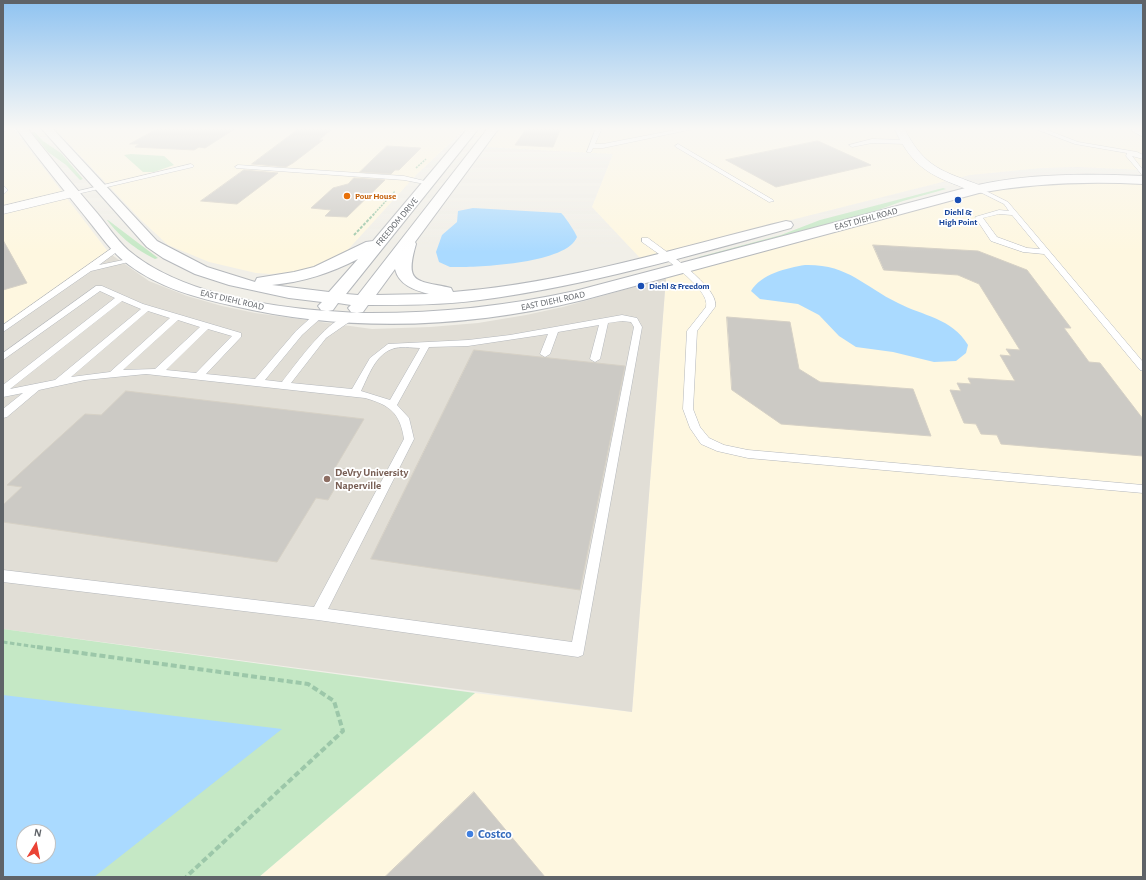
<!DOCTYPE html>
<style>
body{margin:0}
#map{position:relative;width:1146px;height:880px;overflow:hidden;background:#f1efe8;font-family:"Alegreya Sans",sans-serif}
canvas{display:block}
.frame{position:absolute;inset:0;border:4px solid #5f6368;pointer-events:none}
.north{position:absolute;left:16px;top:824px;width:40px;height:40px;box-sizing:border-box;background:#fff;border:1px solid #bfc1c3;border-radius:50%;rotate:10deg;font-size:11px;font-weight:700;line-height:16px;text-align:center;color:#5f6368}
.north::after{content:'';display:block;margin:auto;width:14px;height:18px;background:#ea4335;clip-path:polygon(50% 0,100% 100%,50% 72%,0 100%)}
</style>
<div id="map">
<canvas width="1146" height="880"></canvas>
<div class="frame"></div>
<div class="north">N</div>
</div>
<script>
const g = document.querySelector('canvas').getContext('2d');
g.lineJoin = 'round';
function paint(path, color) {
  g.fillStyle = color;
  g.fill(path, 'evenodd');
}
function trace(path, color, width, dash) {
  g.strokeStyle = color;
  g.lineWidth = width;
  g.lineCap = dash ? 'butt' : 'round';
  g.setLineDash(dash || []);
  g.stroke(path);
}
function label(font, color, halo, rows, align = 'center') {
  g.font = font + ' "Alegreya Sans",sans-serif';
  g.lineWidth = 3.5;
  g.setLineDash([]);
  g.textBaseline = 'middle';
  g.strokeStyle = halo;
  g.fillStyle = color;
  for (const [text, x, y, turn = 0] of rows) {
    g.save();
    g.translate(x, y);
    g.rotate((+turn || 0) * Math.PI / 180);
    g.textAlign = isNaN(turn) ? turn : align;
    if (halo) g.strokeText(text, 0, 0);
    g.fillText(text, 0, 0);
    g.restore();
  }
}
const commercial = new Path2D(`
 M3 128H13L109 253 3 325Z
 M54 128H466L417 174 344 254 318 267 301 271 271 274 256 273 209 262 168 245 141 220Z
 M500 128H1143V170L1078 167 1041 168 970 175 640 258 592 207 613 154 487 147Z
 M1058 182 1143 183V877H259L475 693 632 712 666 278 965 196 1002 189Z`);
const education = new Path2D(`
 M109 253 149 281 187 296 222 306 255 313 372 329 430 327 478 323 526 315 563 307 666 278 632 712 3 629V325Z`);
const green = new Path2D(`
 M31 132H35L43 141 61 153 83 179 80 180 66 165 48 152Z
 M131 154 164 156 174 165 154 172H143L124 155Z
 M943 188 946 189 903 201 867 214 705 257H699L781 235 820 220Z
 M107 220H108L158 258 155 259C134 248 122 239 107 220Z
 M3 629 475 693 259 877H3ZM24 832H48V856H24Z`);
const water = new Path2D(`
 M473 208 561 213C564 215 576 233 577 237 567 263 483 267 458 267H450L439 262 436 252 442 235 457 222 458 211Z
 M805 265C848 264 863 286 898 303 923 316 952 318 968 345L966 353 956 361 934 362 893 352 856 347 839 336 819 315 798 304 760 299 751 291C761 274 787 268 805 265Z
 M3 695 282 729 94 877H3ZM24 832H48V856H24Z`);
const building = new Path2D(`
 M159 128H236L205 148 199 147 194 150 135 147 139 144H130Z
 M300 128H333L319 140H323L293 163 286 167 252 164Z
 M561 128 553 147 515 145 526 129Z
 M818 141 871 165 776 187 726 160Z
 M387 146 421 148 399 170H395L391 174 360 172Z
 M244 170 278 173 237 204 201 201Z
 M354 178 385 180 347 217 325 216 331 210 311 208 333 188 348 184Z
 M3 240 27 283 3 290Z
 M873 245 978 251 1027 270 1071 328H1064L1089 362 1100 363 1143 419V456L1001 444 997 435 981 434 976 424 964 423 950 390 961 391 957 383 971 384 968 378 1015 381 1000 355 1011 356 1006 349 1020 350 979 284 958 275 884 270Z
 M727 317 790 322 799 369 820 382 913 389 931 436 781 424 732 390Z
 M474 350 625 366 580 590 371 559Z
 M126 391 364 419 335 468 346 469 328 500 316 498 277 562 3 522V505L22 487 7 485 85 414 101 415Z
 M474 792 545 877H385Z`);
const pathFar3 = new Path2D(`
 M416 168 426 159
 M373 215 395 191`);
const pathFar2 = new Path2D(`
 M354 235 374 214`);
const pathFar1 = new Path2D(`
 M3 642 44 648`);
const path = new Path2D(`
 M37 647 308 684 334 701 343 731 186 877`);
const service = new Path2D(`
 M596 128H602L595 144H603L685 128H698L603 148H593L591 152H587Z
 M1033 128H1042L1078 142 1137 152 1143 155V159L1132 156 1143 170V176L1126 156 1127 153 1075 144Z
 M1132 128H1137L1143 133V137L1132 131Z
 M872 139 906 140 909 142 906 144 872 143 852 147 849 145Z
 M678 144 773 200 774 201 769 202 676 147 675 146Z
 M191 164 194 166 193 167 73 195 70 193Z
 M238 165 404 176 433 183 430 185 404 180 236 168 235 167Z
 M3 185 8 190 3 195Z
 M976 188H980L1008 202 1143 362V371L1140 370 1044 254 1023 252 991 241 975 217 999 210 1009 211 1004 204 976 190ZM999 214 1012 215 1040 249 1027 248 997 237 983 218Z
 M642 238H648C662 249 721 288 715 307L697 331 693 409 700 427 709 438 724 445 748 450 1143 485V493L748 458 717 451 701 444 690 428 683 409 687 331 706 307C712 289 656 252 642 242Z
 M115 246 122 248 99 265 133 258 137 260 91 271 3 332V325Z
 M96 286H102L143 304 241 333V337L206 374 255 379 296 331 316 313H322V317L302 335 265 380 282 382C293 368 333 311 352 316V320L326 338 291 383 352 389 370 358 388 344 468 340 510 335 622 315 637 318 642 327 583 655 578 657 318 620 3 582V570L314 607 404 439C400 413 390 405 365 398L146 374 85 380 39 390 7 417 3 418V409L23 393 3 397V385L115 298 100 291 3 360V353ZM122 301 141 309 55 380 10 389ZM148 311 170 318 110 372 71 377ZM178 320 200 327 155 369 123 370ZM622 321 631 322 634 327 572 642 328 609 414 439 409 418 397 405 429 347 468 346 548 334 540 354 545 357 550 354 558 332 599 325 590 359 595 362 600 359 608 323ZM208 329 232 336 196 373 166 370ZM420 348 390 400 361 391C368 377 375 355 392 349 400 346 411 348 420 348Z`);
const minor = new Path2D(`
 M3 128H12L3 132Z
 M894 128H904C925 169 943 171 982 186L984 189 982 192C974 194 966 189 959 186 924 173 910 162 894 128Z
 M73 189 77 190 79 193 77 196 3 214V206Z`);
const tertiary = new Path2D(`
 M16 128H27C50 157 73 185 97 213 107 225 116 239 128 250 177 292 263 306 326 311L321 310 318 306 322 302 289 298 229 285 195 274 163 258 147 247 41 128H52L157 241 207 267 255 282 257 278 294 272 314 267 366 242 373 241 468 128H479L346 294 358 295 488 128H499L415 242 416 244C404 285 417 280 451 288L453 292C567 283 676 248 786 221L791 222 793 225 791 228C688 256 586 286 480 300 443 305 405 305 368 305L363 312 357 313C431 314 503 307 575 291L973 186C1028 173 1087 174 1143 176V184C1088 181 1034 183 979 193L583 300C468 328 349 333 234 306 197 298 160 288 129 265 112 253 101 236 88 220 64 190 39 160 16 128ZM358 259 329 292 272 285C303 282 331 273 358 259ZM395 269C399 285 414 290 429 294L376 295ZM338 303 351 305 348 308 351 312 357 313 328 311 333 310Z`);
const markers = [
 [347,196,4,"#e8710a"],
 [958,200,4,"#1a4fb4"],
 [641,286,4,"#1a4fb4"],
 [327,479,4,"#8d6e63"],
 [470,834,4,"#3f7fe0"]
];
const farFoodnames = [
 ["Pour House",355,196]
];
const farTransitnames = [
 ["Diehl &",958,212],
 ["High Point",958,222],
 ["Diehl & Freedom",649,286,"left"]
];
const farStreetnames = [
 ["EAST DIEHL ROAD",866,219,-15],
 ["FREEDOM DRIVE",397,222,-50],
 ["EAST DIEHL ROAD",232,300,13],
 ["EAST DIEHL ROAD",553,301,-12]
];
const educationNames = [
 ["DeVry University",335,473],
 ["Naperville",335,486]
];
const nearShopnames = [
 ["Costco",478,834]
];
paint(commercial, '#fef7e0');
paint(education, '#e1ded6');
paint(green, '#c5e8c5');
paint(water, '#aadaff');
paint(building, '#cccac5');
trace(building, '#d6d1c6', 1);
trace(service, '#b5b8bc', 1);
trace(minor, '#b5b8bc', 1);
trace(tertiary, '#b5b8bc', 2);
trace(pathFar3, '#9cc7a9', 1.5, [2, 1]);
trace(pathFar2, '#9cc7a9', 2, [3, 1.5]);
trace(pathFar1, '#9cc7a9', 3, [4.5, 2.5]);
trace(path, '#9cc7a9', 4, [6, 3]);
paint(service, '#fff');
paint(minor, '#fff');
paint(tertiary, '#fff');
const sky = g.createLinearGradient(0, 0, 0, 252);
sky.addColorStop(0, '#8fc3f1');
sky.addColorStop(0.51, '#f9f8f5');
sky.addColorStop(1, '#f9f8f500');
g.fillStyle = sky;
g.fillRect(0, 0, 1146, 252);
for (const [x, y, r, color] of markers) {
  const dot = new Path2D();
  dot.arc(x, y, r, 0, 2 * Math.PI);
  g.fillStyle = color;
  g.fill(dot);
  trace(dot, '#fff', 1.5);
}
label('bold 9px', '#c56008', '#fff', farFoodnames, 'left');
label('bold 9px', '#164399', '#fff', farTransitnames);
label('9px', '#5f6368', '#fff', farStreetnames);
label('bold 11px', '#785e54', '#fff', educationNames, 'left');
label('bold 13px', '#366cbe', '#fff', nearShopnames, 'left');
</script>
